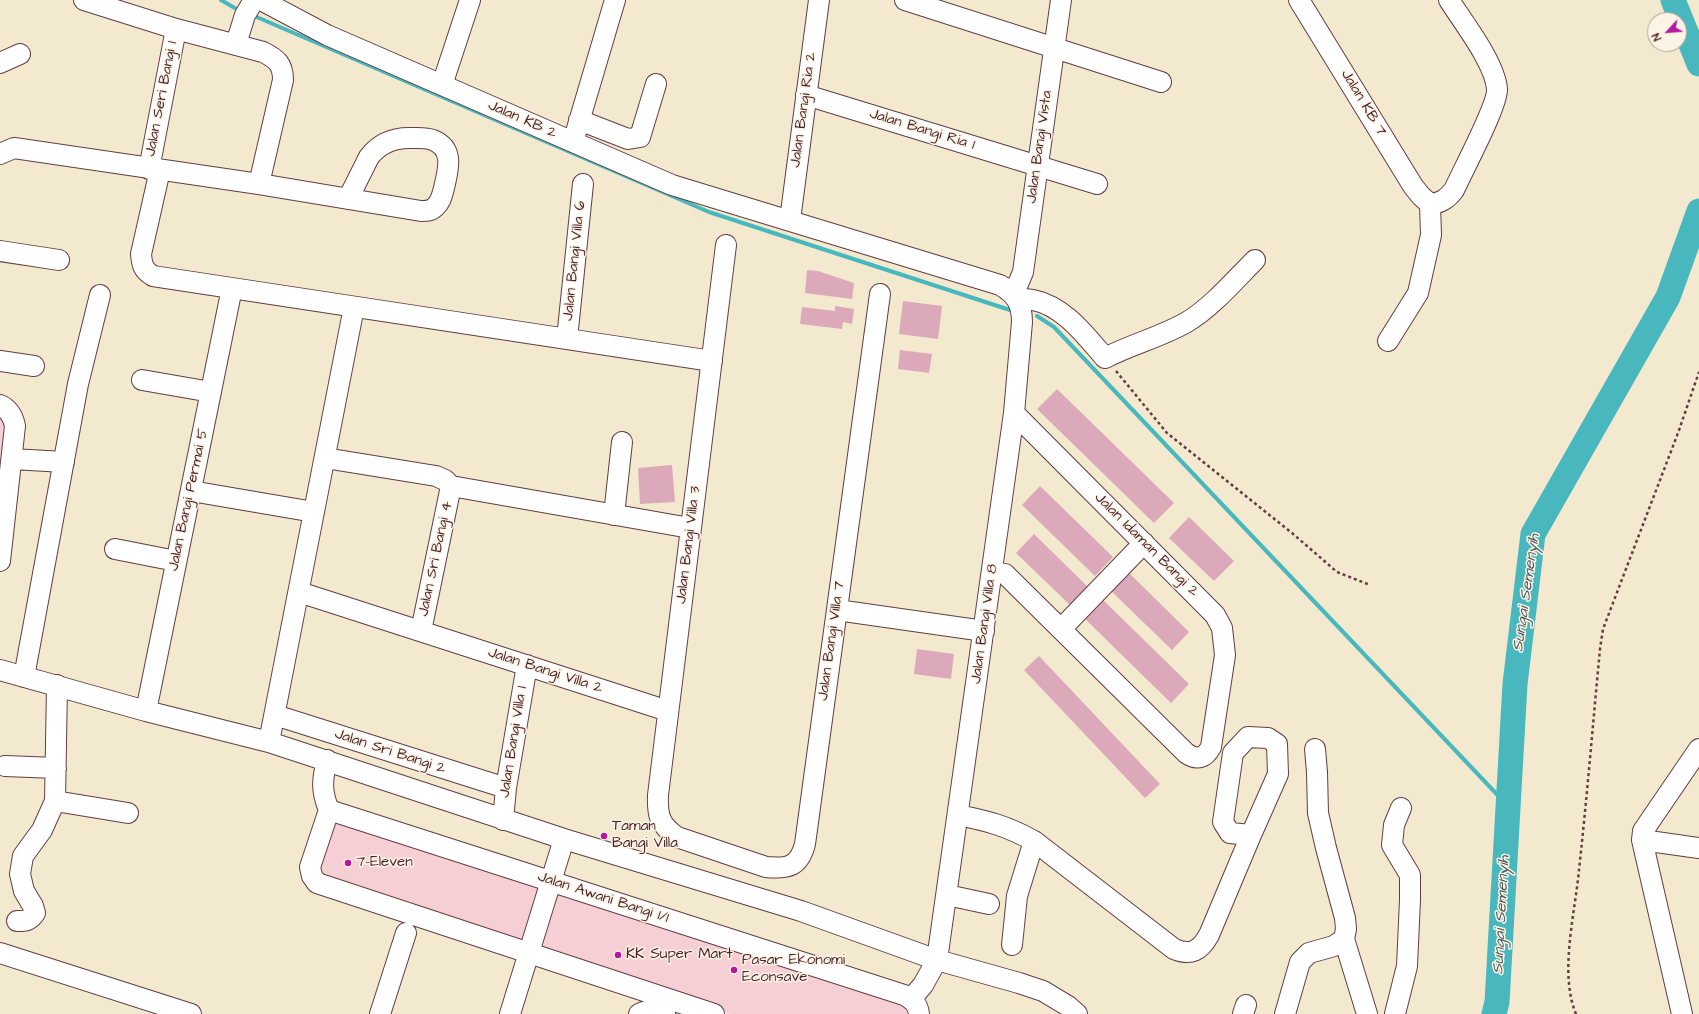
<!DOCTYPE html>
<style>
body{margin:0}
#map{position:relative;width:1699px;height:1014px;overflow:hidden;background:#f3e9ce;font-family:"Architects Daughter",sans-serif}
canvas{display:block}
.north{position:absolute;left:1647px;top:12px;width:40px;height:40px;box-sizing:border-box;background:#fcf5e5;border:1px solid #b59f9b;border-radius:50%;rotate:244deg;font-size:11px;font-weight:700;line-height:16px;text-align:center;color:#4a1f2b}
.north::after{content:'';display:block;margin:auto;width:14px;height:18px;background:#b5179e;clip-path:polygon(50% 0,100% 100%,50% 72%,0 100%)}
</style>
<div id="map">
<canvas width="1699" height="1014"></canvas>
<div class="north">N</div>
</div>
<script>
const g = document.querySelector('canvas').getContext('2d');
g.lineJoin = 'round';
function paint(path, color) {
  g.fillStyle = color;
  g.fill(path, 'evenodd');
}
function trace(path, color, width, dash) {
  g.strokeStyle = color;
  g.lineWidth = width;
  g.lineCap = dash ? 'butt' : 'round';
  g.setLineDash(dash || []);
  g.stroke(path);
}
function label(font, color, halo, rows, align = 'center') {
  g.font = font + ' "Architects Daughter",sans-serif';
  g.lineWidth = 3;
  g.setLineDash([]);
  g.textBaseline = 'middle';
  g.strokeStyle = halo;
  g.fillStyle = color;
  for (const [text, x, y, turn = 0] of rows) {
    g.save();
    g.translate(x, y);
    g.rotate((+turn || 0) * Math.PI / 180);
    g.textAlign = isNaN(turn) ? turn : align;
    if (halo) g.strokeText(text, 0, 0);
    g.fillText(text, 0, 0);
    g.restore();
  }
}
const built = new Path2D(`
 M0 411 7 416 0 515Z
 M330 817 902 1001 914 1014H731L658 990 316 874Z`);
const stream = new Path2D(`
 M221 0 240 11
 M252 15 709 212 1013 311
 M1037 316 1054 327 1508 806`);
const river = new Path2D(`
 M1673 0 1699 64
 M1494 1014 1497 1002 1515 684 1533 534 1668 297 1699 211`);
const building = new Path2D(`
 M807 270 818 271 854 283 852 299 805 293Z
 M903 301 942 306 938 339 899 334Z
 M835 306 854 309 852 324 843 322 842 329 800 324 802 307 835 311Z
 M900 350 932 354 929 373 898 369Z
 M1057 389 1174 503 1154 523 1037 409Z
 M672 465 675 502 640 504 638 468Z
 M1040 486 1113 557 1095 576 1022 505Z
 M1189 517 1234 561 1214 581 1169 538Z
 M1034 534 1090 589 1072 607 1016 553Z
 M1125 569 1189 632 1172 650 1107 587Z
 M1099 596 1189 684 1171 703 1081 615Z
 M917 649 954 654 951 679 914 674Z
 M1039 656 1160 784 1145 798 1024 670Z`);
const path = new Path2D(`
 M1116 371 1167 433 1292 533 1337 572 1370 585
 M1576 1014C1559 973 1575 914 1579 870 1587 797 1593 723 1600 649L1603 629 1678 433 1699 372`);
const minor = new Path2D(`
 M84 0 176 29 263 52C277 59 283 64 283 80L259 184
 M261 0 327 35 672 185 1000 285C1016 294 1022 304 1022 322L1014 413 937 960 923 985 911 999
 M905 0 1161 82
 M1299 0 1413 186 1421 196 1430 204
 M236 44 245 15 254 0
 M0 63 20 54
 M442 85 470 0
 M806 95 1097 184
 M579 120 628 139 640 137 656 84
 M573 142 615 0
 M0 154 14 148 259 184 421 211C427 211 431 211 435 207 441 202 442 195 444 188 448 170 455 149 433 140 426 137 416 138 409 138 392 138 379 144 369 157L348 199
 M149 169 176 29
 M160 170 141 254C142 265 143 270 153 276L712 361
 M1430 204C1441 203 1447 199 1454 190 1462 172 1498 105 1497 89 1495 63 1463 22 1449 0
 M790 220 819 0
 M726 245 658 795C657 816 660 825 677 837L766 867C788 869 799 867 805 844L880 294
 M0 251 59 260
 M1010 291 1018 284 1023 272 1061 0
 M1018 299C1023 299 1028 299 1033 300 1064 306 1086 336 1105 358 1132 344 1161 337 1187 322 1212 307 1235 280 1255 260
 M567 339 583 184
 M1388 341 1418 293 1431 235 1430 204
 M0 361 34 366
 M142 380 211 392
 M0 405C9 409 13 416 15 426L0 561
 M325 458 436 476 445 480 451 486 690 528
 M13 459 64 462
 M191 491 314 512
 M614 515 622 442
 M115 549 176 561
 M992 572 1005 574 1186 753C1197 761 1205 758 1211 747L1225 655 1222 628 1215 615 1014 413
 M299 592 668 711
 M837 610 984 631
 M1061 629 1144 543
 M421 631 451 486
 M0 670 146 711 269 742 564 839 801 911 937 960 1019 983 1043 991 1068 1006 1077 1014
 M24 677 78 384 100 295
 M146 711 232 288
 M275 715 506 788
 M1248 737 1268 738 1277 744 1278 774 1251 835 1230 833 1223 822 1233 753Z
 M269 742 354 307
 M1315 749 1317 772 1318 813 1326 848 1345 918 1346 929 1344 939 1367 1014
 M327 760C322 780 321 791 329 810L904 995C913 1000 918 1004 919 1014
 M5 766 56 768
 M55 801 128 813
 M329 810 310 867 312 876 317 883 714 1014
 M958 815C988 821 1007 826 1034 841L1174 949C1191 956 1200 951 1209 935L1251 835
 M503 820 506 788 527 665
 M1642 840 1699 848
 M947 895 989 904
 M17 921C25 921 30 921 35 913L33 906 24 891 20 874 23 856 42 830 55 801 57 685
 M1012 945 1017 896 1034 841
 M0 953 191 1014
 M380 1014 406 933
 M510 1014 564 839
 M639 1014C648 1009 655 1011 665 1014
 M1243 1014 1246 1005
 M1285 1014 1300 962 1309 953 1334 946 1344 939
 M1395 1014 1407 966 1410 900V875L1392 845 1394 825 1401 808
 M1682 1014 1642 840 1643 831 1699 749`);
const markers = [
 [604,836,4,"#b5179e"],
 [348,863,4,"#b5179e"],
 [618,955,4,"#b5179e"],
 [734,970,4,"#b5179e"]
];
const streetNames = [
 ["Jalan Seri Bangi 1",162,99,-79],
 ["Jalan KB 7",1363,103,59],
 ["Jalan Bangi Ria 2",804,110,-82],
 ["Jalan KB 2",522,120,24],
 ["Jalan Bangi Ria 1",922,130,17],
 ["Jalan Bangi Vista",1040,147,-82],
 ["Jalan Bangi Villa 6",575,261,-84],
 ["Jalan Bangi Permai 5",189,500,-78],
 ["Jalan Bangi Villa 3",689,545,-83],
 ["Jalan Idaman Bangi 2",1146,545,45],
 ["Jalan Sri Bangi 4",436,559,-78],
 ["Jalan Bangi Villa 8",985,624,-82],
 ["Jalan Bangi Villa 7",832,641,-82],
 ["Jalan Bangi Villa 2",545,671,18],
 ["Jalan Bangi Villa 1",514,742,-81],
 ["Jalan Sri Bangi 2",390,752,18],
 ["Jalan Awani Bangi 1/1",603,898,18]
];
const poiNames = [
 ["Taman",612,827],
 ["Bangi Villa",612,844],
 ["7-Eleven",356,863],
 ["KK Super Mart",626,955],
 ["Pasar Ekonomi",742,961],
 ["Econsave",742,978]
];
const waterNames = [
 ["Sungai Semenyih",1527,593,-82],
 ["Sungai Semenyih",1502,915,-87]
];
paint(built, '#f6cfd5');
trace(stream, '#48b8be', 4);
trace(river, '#48b8be', 25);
paint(building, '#dca9ba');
trace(minor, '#633d43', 22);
trace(path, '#633d43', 2.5, [3, 3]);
trace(minor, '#fff', 20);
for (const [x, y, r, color] of markers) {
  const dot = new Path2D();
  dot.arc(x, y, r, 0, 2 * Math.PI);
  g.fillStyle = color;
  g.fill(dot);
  trace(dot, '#fcf5e5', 1.5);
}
label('15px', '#4a1f2b', '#fcf5e5', streetNames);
label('15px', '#4a1f2b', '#fcf5e5', poiNames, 'left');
label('italic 16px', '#49555e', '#fcf5e5', waterNames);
</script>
